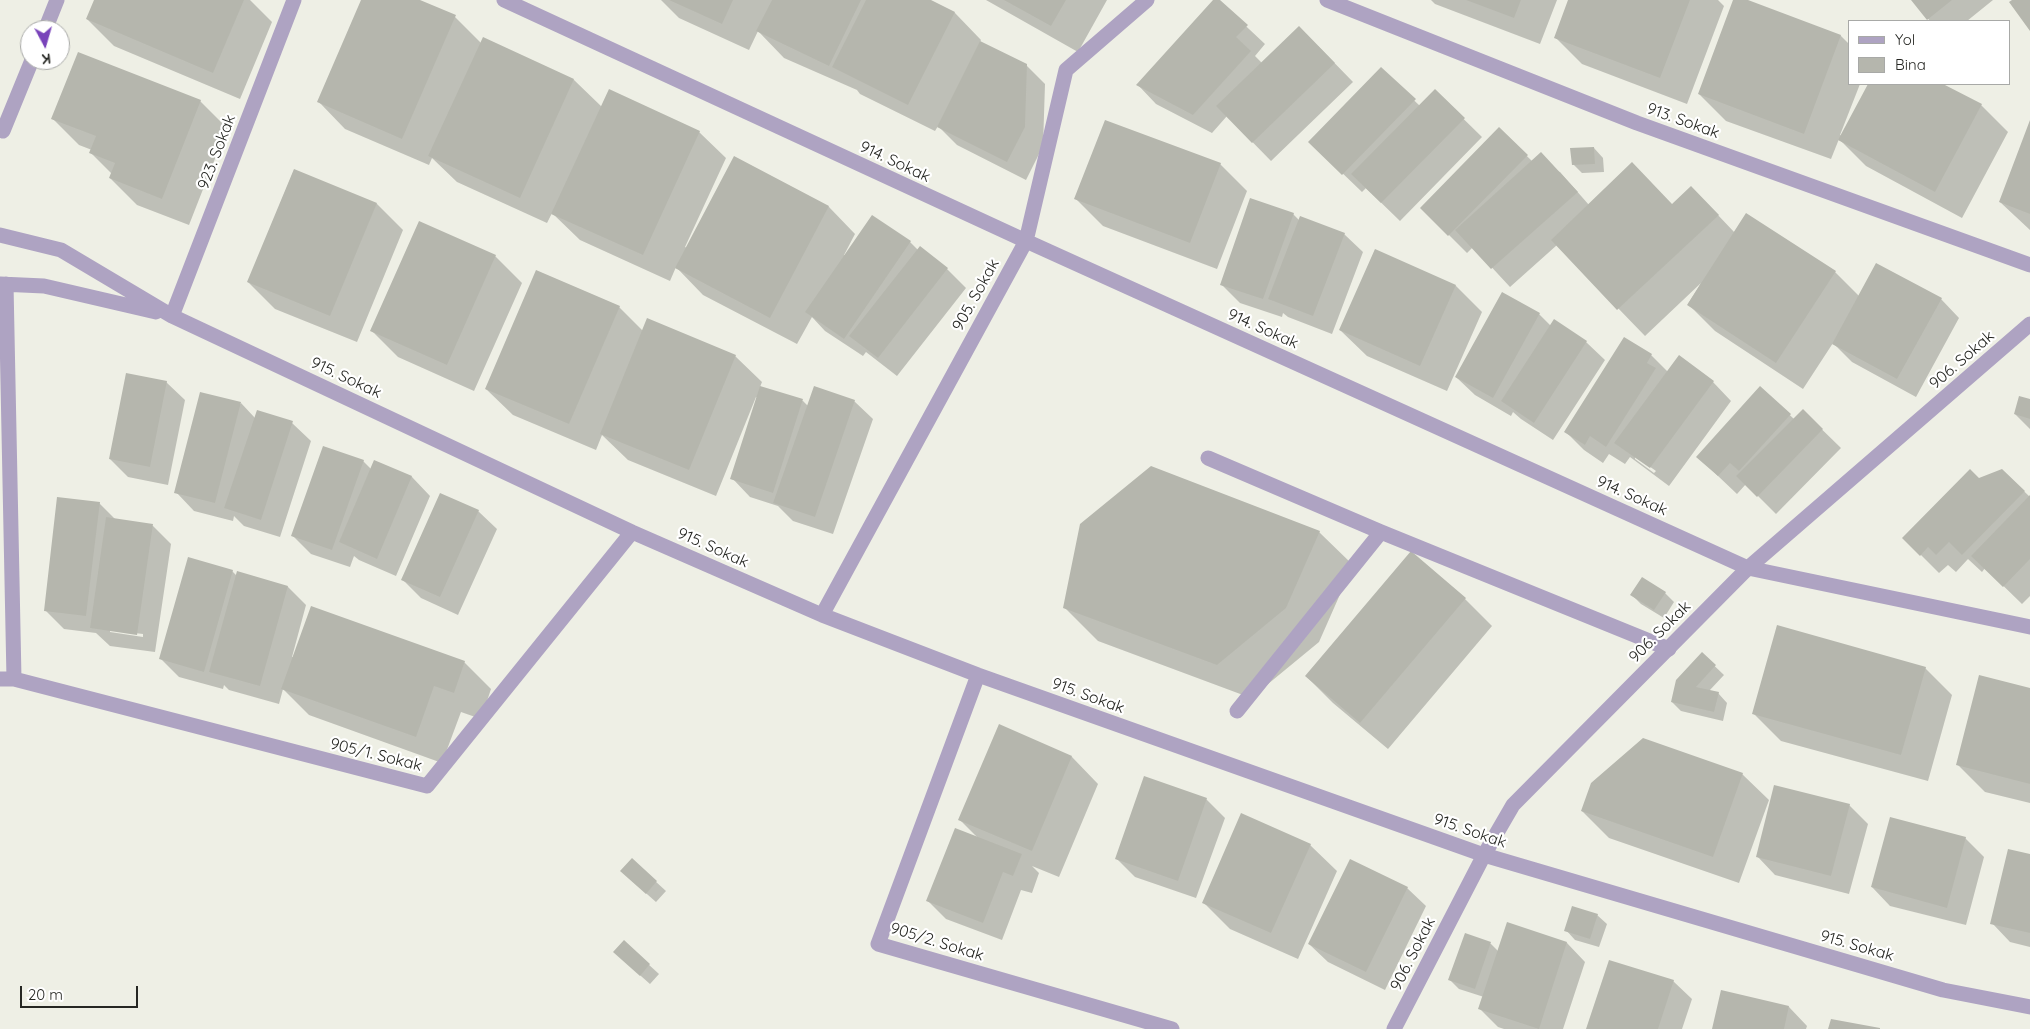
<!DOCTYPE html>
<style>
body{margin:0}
#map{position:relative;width:2030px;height:1029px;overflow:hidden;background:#eeefe5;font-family:Quicksand,sans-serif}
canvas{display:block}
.legend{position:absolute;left:1848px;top:20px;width:162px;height:65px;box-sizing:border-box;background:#fff;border:1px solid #a8a9a7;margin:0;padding:6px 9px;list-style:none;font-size:15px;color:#262723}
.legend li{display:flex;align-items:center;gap:10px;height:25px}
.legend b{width:25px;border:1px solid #a8a9a7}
.north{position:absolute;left:20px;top:20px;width:50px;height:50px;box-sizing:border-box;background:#fff;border:1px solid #a8a9a7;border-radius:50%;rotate:174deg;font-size:14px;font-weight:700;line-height:20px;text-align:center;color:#262723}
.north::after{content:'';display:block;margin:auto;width:18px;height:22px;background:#7943ba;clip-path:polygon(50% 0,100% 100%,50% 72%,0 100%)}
.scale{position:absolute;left:20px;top:986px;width:118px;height:22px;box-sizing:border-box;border:2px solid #262723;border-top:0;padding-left:6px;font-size:15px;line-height:18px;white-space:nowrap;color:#262723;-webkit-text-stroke:4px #fff;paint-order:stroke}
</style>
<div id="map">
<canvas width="2030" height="1029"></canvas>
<ul class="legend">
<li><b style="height:6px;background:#aea3c2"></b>Yol</li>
<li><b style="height:14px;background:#b5b6ad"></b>Bina</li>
</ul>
<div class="north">K</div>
<div class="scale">20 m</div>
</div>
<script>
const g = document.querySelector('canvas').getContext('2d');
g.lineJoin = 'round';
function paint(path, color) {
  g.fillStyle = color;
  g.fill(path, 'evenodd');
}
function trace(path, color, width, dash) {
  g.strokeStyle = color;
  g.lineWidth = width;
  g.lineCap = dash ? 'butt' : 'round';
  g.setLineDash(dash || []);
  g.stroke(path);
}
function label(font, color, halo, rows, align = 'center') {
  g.font = font + ' Quicksand,sans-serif';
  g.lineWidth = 4.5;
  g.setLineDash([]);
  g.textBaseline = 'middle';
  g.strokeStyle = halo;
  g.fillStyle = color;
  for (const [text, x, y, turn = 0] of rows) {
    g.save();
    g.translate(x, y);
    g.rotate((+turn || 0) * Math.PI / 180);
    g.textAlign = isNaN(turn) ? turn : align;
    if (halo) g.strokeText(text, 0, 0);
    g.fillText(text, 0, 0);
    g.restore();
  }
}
const shadow = new Path2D(`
 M95 0H250L272 22 240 99 114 46 87 19Z
 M363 0H416L455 17 481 43 483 39 574 80 602 107 699 132 726 158 685 247 687 248 734 158 829 207 855 234 844 255 846 256 872 217 910 242 918 250 920 248 947 269 966 288 897 376 866 352 863 356 825 331 812 317 797 344 703 295 676 267 670 281 580 240 552 213 547 223 457 182 432 158 429 165 345 129 319 102Z
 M661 0H928L955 13 981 40 980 42 1026 65 1045 84 1043 146 1026 180 957 145 938 126 935 131 860 94 857 90 784 58 758 31 749 50 679 18Z
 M986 0H1107L1078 52Z
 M1215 0H1218L1265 44 1255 56 1262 63 1318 46 1353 82 1271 161 1227 116 1212 133 1156 104 1138 85Z
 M1431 0H1557L1540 44 1435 4Z
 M1569 0H1718L1724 6 1687 104 1582 64 1555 37Z
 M1734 0H1745L1841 36 1849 44V84H1860L1840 135 1842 136 1870 84H1941L1981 105 2008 132 1962 218 1866 166 1839 139 1831 159 1726 121 1699 94Z
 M1912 0H1993L1967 21H1930Z
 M1381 69 1420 106 1435 91 1482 137 1400 221 1366 188 1362 192 1310 142Z
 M200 101 227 128 189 225 137 205 110 178 112 174 91 153 92 150 79 145 52 118Z
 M2030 123V230L2000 202Z
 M1499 129 1533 162 1560 172 1589 205H1672L1717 214 1735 233 1835 272 1859 296 1941 299 1959 318 1916 397 1852 362 1833 343 1803 389 1715 331 1688 304 1701 283 1645 336 1557 245 1510 287 1473 247 1467 253 1422 208Z
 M1594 148 1603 158 1604 172 1582 173 1573 164Z
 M1220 164 1247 191 1217 269 1103 226 1076 199Z
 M294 170 377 204 403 230 357 342 275 309 248 282Z
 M1293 214 1300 221 1344 234 1363 252 1332 334 1288 317 1283 313 1282 317 1240 303 1221 284Z
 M1375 250 1456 286 1482 312 1447 391 1367 356 1340 330Z
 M495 256 522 283 474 391 398 357 372 331Z
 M619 307 643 331 735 356 762 382 760 387 803 401 808 406 854 401 873 419 833 534 793 521 778 506 750 497 732 478 758 398 756 397 716 496 628 460 602 435 596 450 513 415 486 389Z
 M1539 314 1551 326 1586 342 1605 360 1553 440 1521 419 1513 412 1511 416 1475 395 1456 377Z
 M1651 355 1668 372 1679 357 1713 382 1731 401 1669 486 1630 457 1625 464 1609 454 1603 463 1584 450 1566 432ZM1635 456 1656 471 1654 473 1635 459Z
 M166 382 185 400 168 485 128 477 110 459Z
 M1761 388 1794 419 1803 411 1841 448 1776 514 1746 484 1737 494 1698 457Z
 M2030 400V429L2015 414Z
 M241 403 255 418 292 423 311 441 280 537 244 526 234 516 233 521 194 511 176 492Z
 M363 461 371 469 375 461 412 477 430 496 396 576 359 560 354 556 350 567 311 554 292 535Z
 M2002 470 2030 497V596L2022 604 1985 568 1982 572 1968 559 1956 572 1948 565 1939 573 1904 538 1978 479Z
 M99 503 116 520 153 526 171 544 155 652 110 646 96 633 64 629 45 610ZM110 630 143 634V637L110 632Z
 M478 511 497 529 458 615 421 598 403 580Z
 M1319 532 1353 565 1319 642 1251 698 1098 641 1064 607Z
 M1411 553 1465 599 1492 626 1388 749 1333 703 1306 676Z
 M232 571 237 576 238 573 288 587 306 605 292 657 464 662 491 689 481 719 461 712 442 763 309 715 283 689 279 704 229 690 224 685 223 689 179 677 160 658Z
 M1665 593 1674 602 1664 618 1641 604 1632 595Z
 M1702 654 1724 675 1709 691 1718 693 1727 703 1723 721 1681 711 1672 702Z
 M1925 668 1952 695 1928 781 1781 741 1754 714Z
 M2030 690V803L1985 792 1958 765Z
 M999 726 1072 757 1098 784 1059 877 1032 866 1039 873 1032 893 1021 890 1002 940 946 919 928 901 978 838 960 820Z
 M1742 774 1769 800 1739 883 1609 838 1582 811Z
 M1206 799 1225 818 1196 898 1135 877 1117 859Z
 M1849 805 1868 824 1849 894 1775 875 1757 856Z
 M1965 838 1984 857 1966 925 1890 906 1872 887Z
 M1310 845 1337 871 1298 959 1230 929 1204 903Z
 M2030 856V947L2010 942 1992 923Z
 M632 860 666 891 656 902 631 880Z
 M1407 888 1426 906 1385 990 1328 962 1309 944Z
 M1597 915 1607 924 1599 947 1575 940 1566 930Z
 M1508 924 1567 943 1585 962 1563 1029H1504L1498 1027 1480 1009 1484 997 1459 989 1450 980 1466 934 1491 944 1499 952Z
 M624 942 659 974 650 984 624 961Z
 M1673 981 1692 999 1682 1029H1587Z
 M1789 1007 1807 1026 1806 1029H1713Z`);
const building = new Path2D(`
 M94 0H244L213 73 86 19Z
 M361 0H420L456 15 402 139 317 102Z
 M669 0H733L722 24Z
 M772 0H861L829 66 756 31Z
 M866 0H931L955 12 908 105 832 67Z
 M1004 0H1066L1051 26Z
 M1213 0H1220L1248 25 1236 37 1251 51 1193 115 1136 85Z
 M1466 0H1521L1514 18Z
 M1568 0H1690L1660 78 1554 38Z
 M1733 0H1748L1841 35 1804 134 1698 94Z
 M1911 0H1952L1927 20Z
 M2012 0H2030V31L2009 2Z
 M1299 26 1335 63 1252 143 1216 106Z
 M483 37 574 79 520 198 428 156Z
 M980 41 1027 64 1025 127 1007 162 937 127Z
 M78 52 201 100 162 199 109 178 115 163 89 153 96 136 51 119Z
 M1381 67 1416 99 1342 175 1308 142Z
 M1868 84H1943L1982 104 1935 192 1838 140Z
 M609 89 700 131 643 255 551 214Z
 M1435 89 1465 118 1381 203 1351 174Z
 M1105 120 1221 163 1190 243 1074 199Z
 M2030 120V214L1999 202Z
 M1499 127 1528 155 1448 236 1420 208Z
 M1594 147 1595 164 1572 165 1570 148Z
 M1541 152 1578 192 1491 269 1455 230Z
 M734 156 829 206 770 318 675 268Z
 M1632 162 1672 204 1691 186 1719 215 1617 310 1551 240Z
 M294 169 377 203 330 316 247 282Z
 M1250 198 1294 213 1263 299 1220 285Z
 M1746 213 1836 271 1776 363 1687 305Z
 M872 215 911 241 844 339 805 312Z
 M1300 216 1345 233 1313 316 1268 299Z
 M419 221 496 255 447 365 370 331Z
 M920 246 948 268 878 358 849 336Z
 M1375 249 1456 285 1420 366 1339 330Z
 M1876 263 1942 298 1897 379 1832 344Z
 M536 270 620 306 569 424 485 389Z
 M1502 292 1540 313 1493 398 1455 377Z
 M647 318 736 355 689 470 600 434Z
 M1554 319 1587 341 1534 423 1501 401Z
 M1624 337 1652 354 1647 363 1656 368 1606 447 1590 436 1585 445 1564 432Z
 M1679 355 1714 381 1650 468 1614 443Z
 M126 373 167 381 150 467 109 459Z
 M760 386 803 399 773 493 730 479Z
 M814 386 855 400 815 517 773 503Z
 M1760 386 1791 414 1739 471 1730 463 1718 476 1696 457Z
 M200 392 241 402 215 503 174 493Z
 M2019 396 2030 399V419L2014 414Z
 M1803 409 1823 429 1757 497 1736 476Z
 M257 410 293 421 261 520 224 508Z
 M323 446 364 460 332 550 291 536Z
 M374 460 412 476 377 559 339 542Z
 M1151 466 1320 531 1286 608 1217 665 1063 608 1080 524Z
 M1970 469 1979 478 2002 469 2025 491 1962 555 1949 542 1936 555 1928 547 1920 556 1902 538Z
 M440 493 479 510 440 597 401 580Z
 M2030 495V559L2003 587 1971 556Z
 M57 497 100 502 86 616 44 611Z
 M106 517 153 524 137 635 90 628Z
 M1411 551 1466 598 1360 723 1305 676Z
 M188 557 233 570 204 672 159 659Z
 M237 571 288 586 260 686 209 672Z
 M1642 577 1666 592 1654 610 1630 595Z
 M311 606 465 661 454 693 434 686 416 737 281 689Z
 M1777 625 1926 667 1901 755 1752 714Z
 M1702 652 1716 665 1696 687 1719 692 1714 712 1671 702 1676 680Z
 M1979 675 2030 688V784L1956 765Z
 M999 724 1072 756 1032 851 958 820Z
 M1643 738 1743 773 1713 857 1581 811 1591 783Z
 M1144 776 1207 798 1178 881 1115 859Z
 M1774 785 1850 804 1831 876 1756 857Z
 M1241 813 1311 844 1271 933 1202 903Z
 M1890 817 1966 837 1947 908 1871 887Z
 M955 828 1022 854 1013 876 1003 872 983 923 926 901Z
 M2008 849 2030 854V933L1990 924Z
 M632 858 657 881 646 894 620 871Z
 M1350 859 1408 887 1366 972 1308 944Z
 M1572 906 1598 914 1590 939 1564 931Z
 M1507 922 1567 942 1539 1029 1478 1009Z
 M1465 933 1491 942 1475 989 1448 980Z
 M624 940 650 964 640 976 613 952Z
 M1609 960 1674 980 1658 1029H1586Z
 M1721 990 1789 1006 1784 1029H1712Z
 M1831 1019 1880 1028V1029H1828Z`);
const lane = new Path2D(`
 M1208 458 1381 532 1669 649
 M1237 711 1381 532`);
const street = new Path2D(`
 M504 0 1026 241 1748 568 2030 627
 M1327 0 1637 123 2030 265
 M45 30 57 0
 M3 131 32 60
 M0 235 61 250 172 316 632 532 822 615 978 675 1484 855 1943 990 2030 1007
 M0 284 44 286 156 312
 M6 284 14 679
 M172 316 294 0
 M822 615 1026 241 1066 70 1147 0
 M978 675 878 944 1172 1029
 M0 679H14L427 786 632 532
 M1394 1029 1484 855 1513 805 1748 568 2030 324`);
const streetNames = [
 ["913. Sokak",1683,121,20],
 ["923. Sokak",217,152,-69],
 ["914. Sokak",895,162,25],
 ["905. Sokak",976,295,-61],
 ["914. Sokak",1263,329,24],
 ["906. Sokak",1962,360,-41],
 ["915. Sokak",346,378,25],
 ["914. Sokak",1632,496,24],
 ["915. Sokak",713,548,24],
 ["906. Sokak",1660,632,-45],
 ["915. Sokak",1088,696,20],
 ["905/1. Sokak",376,755,14],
 ["915. Sokak",1470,831,19],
 ["905/2. Sokak",937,942,17],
 ["915. Sokak",1857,946,16],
 ["906. Sokak",1413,954,-63]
];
paint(shadow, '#0003');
paint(building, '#b5b6ad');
trace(lane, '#aea3c2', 15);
trace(street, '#aea3c2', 15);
label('16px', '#262723', '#fff', streetNames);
</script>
